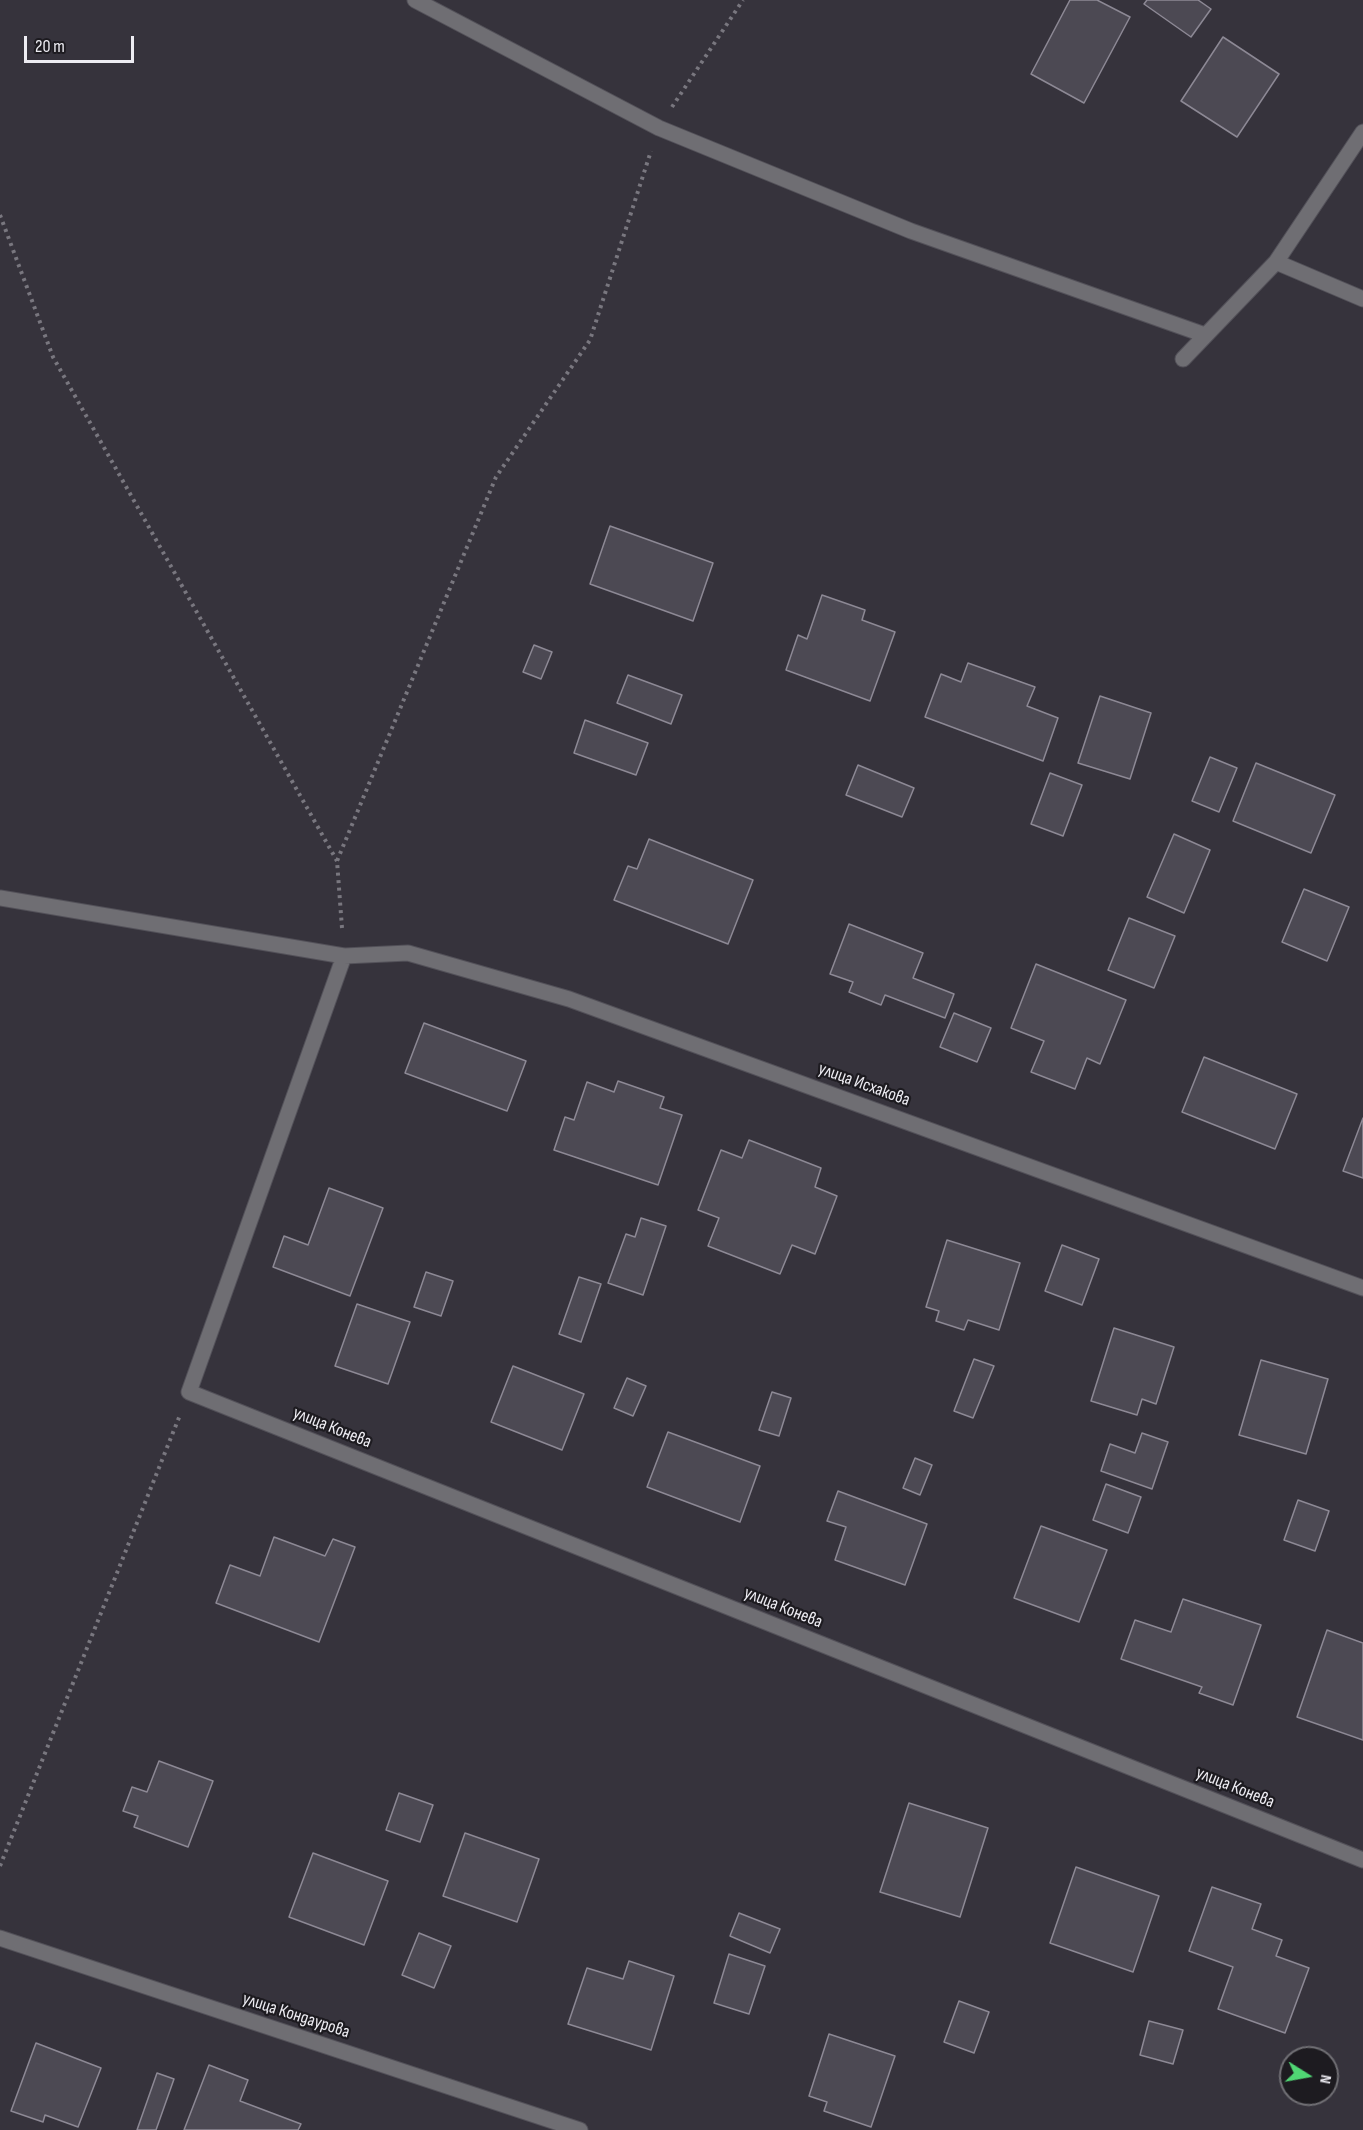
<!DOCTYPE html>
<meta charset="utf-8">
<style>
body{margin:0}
#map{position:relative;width:1363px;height:2130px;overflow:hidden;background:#36333c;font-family:"Sofia Sans Condensed",sans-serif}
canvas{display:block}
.north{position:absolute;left:1279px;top:2046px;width:60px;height:60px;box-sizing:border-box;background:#1d1b20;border:2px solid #706f74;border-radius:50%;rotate:101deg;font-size:16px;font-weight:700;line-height:24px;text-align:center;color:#edecf2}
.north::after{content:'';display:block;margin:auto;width:21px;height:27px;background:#50d674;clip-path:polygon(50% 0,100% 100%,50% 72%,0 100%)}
.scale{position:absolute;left:24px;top:36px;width:110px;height:27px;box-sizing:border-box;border:3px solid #edecf2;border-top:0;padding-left:8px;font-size:18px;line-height:21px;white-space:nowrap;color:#edecf2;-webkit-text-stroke:4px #1d1b20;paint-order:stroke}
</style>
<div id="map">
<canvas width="1363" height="2130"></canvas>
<div class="north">N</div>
<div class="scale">20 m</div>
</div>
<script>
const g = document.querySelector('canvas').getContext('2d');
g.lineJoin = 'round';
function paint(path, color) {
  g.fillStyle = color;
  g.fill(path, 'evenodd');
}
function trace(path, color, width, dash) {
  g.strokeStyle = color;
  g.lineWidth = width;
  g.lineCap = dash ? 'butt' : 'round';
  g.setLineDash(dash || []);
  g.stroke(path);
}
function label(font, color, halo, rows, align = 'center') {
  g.font = font + ' "Sofia Sans Condensed",sans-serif';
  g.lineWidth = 4.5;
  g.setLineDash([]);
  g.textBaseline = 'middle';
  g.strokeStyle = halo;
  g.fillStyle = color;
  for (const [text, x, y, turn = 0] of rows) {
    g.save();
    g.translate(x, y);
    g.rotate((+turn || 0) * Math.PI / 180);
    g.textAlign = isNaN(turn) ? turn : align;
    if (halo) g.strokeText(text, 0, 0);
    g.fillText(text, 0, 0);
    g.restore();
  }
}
const building = new Path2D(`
 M1070 0H1097L1130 17 1084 103 1031 74Z
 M1147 0H1198L1211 9 1191 37 1144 4Z
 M1223 37 1279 74 1237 137 1181 101Z
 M610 526 713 563 693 621 590 584Z
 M822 595 865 610 862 620 895 632 870 701 786 670 798 635 807 639Z
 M534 645 552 652 541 679 523 672Z
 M968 663 1035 687 1027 706 1058 718 1043 761 925 717 941 674 961 682Z
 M628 675 682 695 671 724 617 703Z
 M1100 696 1151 713 1130 779 1078 763Z
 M585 720 648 743 636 775 574 753Z
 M1210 757 1237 768 1219 812 1192 801Z
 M1256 763 1335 795 1311 853 1233 821Z
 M858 765 914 788 902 817 846 795Z
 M1050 773 1082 785 1063 836 1031 824Z
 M1174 834 1210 850 1184 913 1147 897Z
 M649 839 753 880 728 944 614 900 628 866 637 869Z
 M1304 889 1349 907 1327 961 1282 942Z
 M1129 918 1175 936 1154 988 1108 970Z
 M849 924 923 953 913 978 954 994 945 1018 885 995 881 1005 849 992 853 982 830 974Z
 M1036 964 1126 1000 1100 1064 1087 1058 1075 1089 1031 1072 1044 1041 1011 1028Z
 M954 1013 991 1028 977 1062 940 1047Z
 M424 1023 526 1061 507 1111 405 1073Z
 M1204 1057 1297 1094 1275 1149 1182 1112Z
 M618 1081 664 1097 660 1108 682 1115 658 1185 554 1150 565 1117 574 1120 587 1082 614 1092Z
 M1363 1118V1178L1343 1171Z
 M749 1140 821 1168 815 1187 837 1196 815 1254 792 1245 780 1274 708 1246 719 1218 698 1210 721 1150 742 1158Z
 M329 1188 383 1208 350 1296 273 1267 284 1236 308 1245Z
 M641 1218 666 1226 643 1295 608 1283 626 1234 635 1237Z
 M947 1240 1020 1263 999 1330 968 1320 964 1330 936 1321 939 1311 926 1307Z
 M1062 1245 1099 1259 1082 1305 1045 1291Z
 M426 1272 453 1281 441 1316 414 1307Z
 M579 1277 601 1284 581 1342 559 1334Z
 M357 1304 410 1322 388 1384 335 1366Z
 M1114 1328 1174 1347 1156 1404 1142 1399 1137 1415 1091 1401Z
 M974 1359 994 1366 973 1418 954 1411Z
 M1261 1360 1328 1379 1306 1454 1239 1435Z
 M513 1366 584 1394 562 1450 491 1422Z
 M627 1378 646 1386 633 1416 614 1408Z
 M772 1392 791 1398 779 1436 759 1430Z
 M668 1432 760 1466 740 1522 647 1487Z
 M1142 1433 1168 1442 1152 1489 1101 1471 1110 1444 1135 1453Z
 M915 1458 932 1465 920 1495 903 1488Z
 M1106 1484 1141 1497 1128 1533 1093 1520Z
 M838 1491 927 1524 905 1585 835 1560 846 1527 827 1521Z
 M1298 1500 1329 1511 1315 1551 1284 1540Z
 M1041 1526 1107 1550 1079 1622 1014 1598Z
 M274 1537 325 1556 333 1539 355 1547 319 1642 216 1603 230 1565 260 1576Z
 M1183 1599 1261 1625 1233 1705 1199 1693 1202 1687 1121 1659 1135 1620 1171 1632Z
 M1327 1630 1363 1643V1740L1297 1717Z
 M159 1761 213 1781 188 1847 134 1827 138 1816 123 1811 132 1787 147 1792Z
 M399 1793 433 1805 420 1842 386 1830Z
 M909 1803 988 1828 960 1917 880 1892Z
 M465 1833 539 1859 517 1922 443 1896Z
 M313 1853 388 1881 364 1945 289 1917Z
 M1076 1867 1159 1896 1133 1972 1050 1943Z
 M1212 1887 1261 1904 1252 1929 1282 1940 1276 1956 1309 1968 1285 2033 1218 2009 1233 1967 1189 1951Z
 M739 1913 780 1929 770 1953 730 1936Z
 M419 1933 451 1946 434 1988 402 1975Z
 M729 1954 765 1966 749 2014 714 2003Z
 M629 1961 674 1976 651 2050 568 2024 587 1968 623 1979Z
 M959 2001 989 2012 974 2053 944 2042Z
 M1149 2021 1183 2030 1173 2064 1140 2055Z
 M829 2034 895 2056 871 2127 824 2111 827 2102 809 2096Z
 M36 2043 101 2068 78 2127 45 2115 43 2122 11 2111Z
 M209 2065 248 2080 240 2101 301 2124 298 2130H184Z
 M157 2073 174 2079 156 2130H137Z`);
const path = new Path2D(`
 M672 107 743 0
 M0 215 53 357 337 861
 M342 928 337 861 496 477 590 340 651 151
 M0 1866 180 1415`);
const minor = new Path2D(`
 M415 0 659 128 911 231 1205 335
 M1276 262 1363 299
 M1183 359 1276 262 1363 132
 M0 898 344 956 408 953 569 999 1363 1288
 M344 956 189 1392 1363 1860
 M0 1938 580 2130`);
const streetNames = [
 ["улица Исхакова",864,1085,20],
 ["улица Конева",332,1428,22],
 ["улица Конева",783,1608,22],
 ["улица Конева",1235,1788,22],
 ["улица Кондаурова",296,2016,18]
];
paint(building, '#4c4953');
trace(building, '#8d8995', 1.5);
trace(minor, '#535159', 17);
trace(path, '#79777f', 4, [3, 4.5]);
trace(minor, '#6f6e73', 15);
label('18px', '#edecf2', '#1d1b20', streetNames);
</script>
